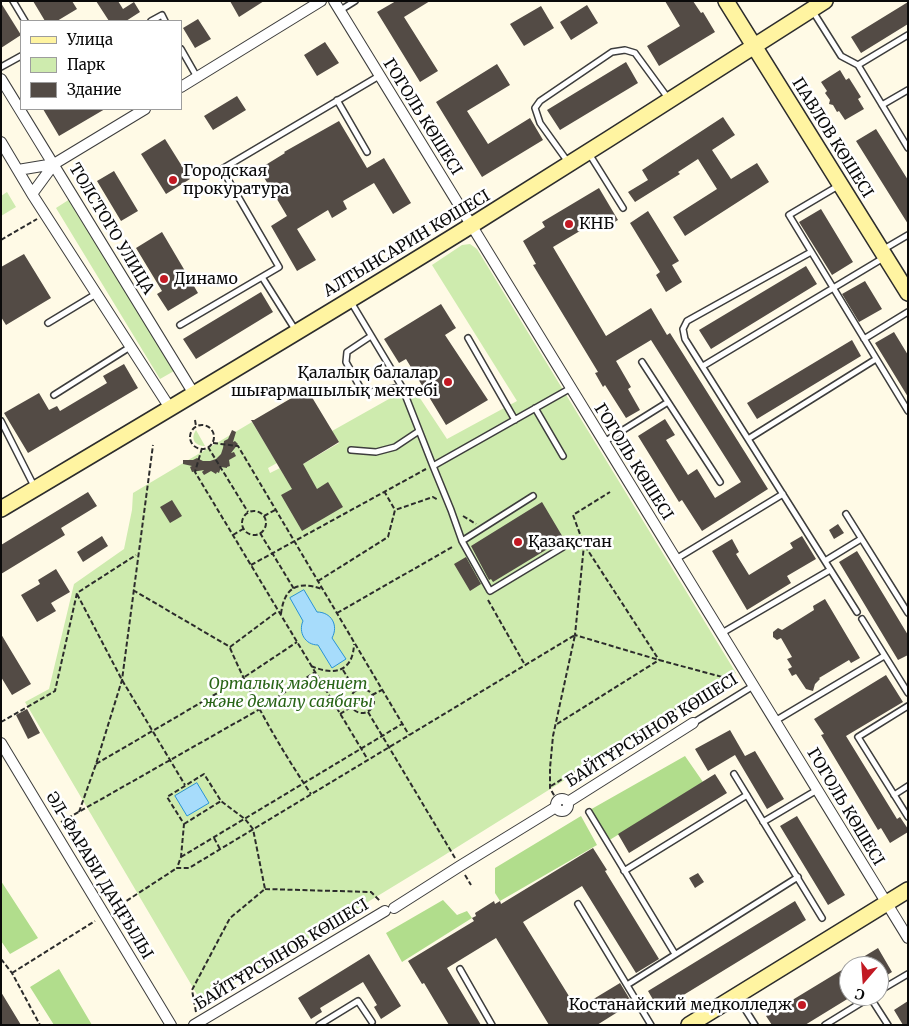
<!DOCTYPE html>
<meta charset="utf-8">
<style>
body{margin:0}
#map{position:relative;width:909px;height:1026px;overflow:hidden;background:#fffae6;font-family:Merriweather,serif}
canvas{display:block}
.frame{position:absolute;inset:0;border:2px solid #0a0a0a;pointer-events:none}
.legend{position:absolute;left:20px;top:20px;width:162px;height:90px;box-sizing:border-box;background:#fff;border:1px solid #9d9d9d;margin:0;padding:6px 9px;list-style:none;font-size:15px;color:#0a0a0a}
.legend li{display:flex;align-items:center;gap:10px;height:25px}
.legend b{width:25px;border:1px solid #9d9d9d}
.north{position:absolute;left:839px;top:956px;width:50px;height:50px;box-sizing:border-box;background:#fff;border:1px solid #9d9d9d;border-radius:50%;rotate:198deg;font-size:14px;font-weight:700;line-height:20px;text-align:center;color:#0a0a0a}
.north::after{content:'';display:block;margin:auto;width:18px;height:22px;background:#c21923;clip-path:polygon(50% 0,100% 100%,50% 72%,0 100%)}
</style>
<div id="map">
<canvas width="909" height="1026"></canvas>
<div class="frame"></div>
<ul class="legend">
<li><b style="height:6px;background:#fff4a1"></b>Улица</li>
<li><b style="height:14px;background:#ceebae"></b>Парк</li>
<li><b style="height:14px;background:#534b45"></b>Здание</li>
</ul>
<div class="north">С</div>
</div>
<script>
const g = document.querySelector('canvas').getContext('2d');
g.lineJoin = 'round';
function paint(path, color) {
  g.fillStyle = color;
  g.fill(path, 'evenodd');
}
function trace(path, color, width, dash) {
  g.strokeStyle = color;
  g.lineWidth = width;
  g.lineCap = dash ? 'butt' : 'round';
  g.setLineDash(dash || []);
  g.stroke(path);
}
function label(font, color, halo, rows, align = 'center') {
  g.font = font + ' Merriweather,serif';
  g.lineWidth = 5;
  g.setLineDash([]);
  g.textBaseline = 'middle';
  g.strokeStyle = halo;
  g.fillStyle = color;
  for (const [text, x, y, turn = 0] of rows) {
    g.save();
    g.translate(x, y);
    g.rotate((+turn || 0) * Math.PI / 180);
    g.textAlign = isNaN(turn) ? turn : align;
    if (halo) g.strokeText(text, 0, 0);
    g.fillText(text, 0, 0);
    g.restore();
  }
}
const green = new Path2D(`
 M7 192 16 207 1 216V196Z
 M70 199 174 371 160 379 56 208Z
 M470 244 477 249 736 673 435 861 202 1003 25 702 49 689 74 584 124 549 132 510 133 493 252 422 277 463 268 468 270 473 280 468 284 475 339 443 332 431 412 386 447 439 517 401 432 265 462 245Z
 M196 430 205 446C195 446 190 439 196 430Z`);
const forest = new Path2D(`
 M685 756 703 782 608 841 588 811Z
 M581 816 597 845 500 901 495 893V868Z
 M1 881 38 938 10 954 1 941Z
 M443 900 457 915 467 911 472 918 402 962 386 933Z
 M59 969 92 1025H54L30 987Z`);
const water = new Path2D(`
 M304 590 317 612C331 612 339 625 332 638L346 659 332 668 318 645C305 645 298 632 303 621L290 598Z
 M197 783 209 803 187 816 175 796Z`);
const building = new Path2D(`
 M33 1H72L77 9 57 21H45Z
 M96 1H118L123 9 134 2 140 12 126 21H109Z
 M230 1H264L239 17Z
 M396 1H430L404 17 438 71 420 82 377 12Z
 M665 1H693L701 13 703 12 715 32 659 66 647 46 680 26Z
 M908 2V24L861 53 851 37Z
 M1 3 21 35 1 48Z
 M587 5 598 23 571 40 560 22Z
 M541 6 554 28 524 46 510 24Z
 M198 19 211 39 195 48 183 28Z
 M325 42 339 63 317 76 304 55Z
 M626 62 638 83 560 130 547 110Z
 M497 64 510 85 467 111 488 144 530 118 543 140 482 177 436 102Z
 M840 70 846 80 849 78 861 97 858 99 864 109 845 120 839 111 837 112 833 105 829 104 830 100 825 93 827 91 821 82Z
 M237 96 246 110 213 130 204 116Z
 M43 109H105L59 136Z
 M723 117 735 135 712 150 731 179 757 163 769 182 685 236 673 217 717 189 698 159 678 172 680 174 635 202 628 192 648 180 642 170Z
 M339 121 367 168 384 158 411 203 393 214 374 183 343 201 347 209 332 218 328 210 297 229 316 260 297 271 271 226 287 216 259 169 285 153 284 152Z
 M876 129 908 180V224L856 141Z
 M165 139 190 179 166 194 141 154Z
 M114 171 138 211 121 221 97 181Z
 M599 188 618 220 600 230 596 224 591 227 590 225 553 247 606 336 651 308 667 335 670 333 768 489 702 531 682 500 679 502 638 436 665 419 675 435 666 440 688 475 697 469 715 498 741 482 651 340 616 361 631 387 628 389 640 410 626 418 605 385 603 387 595 373 598 372 533 265 536 264 523 241 545 227 542 222Z
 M821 209 853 262 832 275 799 222Z
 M648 211 679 261 672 265 682 282 666 292 656 275 660 272 630 223Z
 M162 232 198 293 168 311 157 294 162 291 136 248Z
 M24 254 51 298 6 325 1 317V267Z
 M806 266 817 284 711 349 699 330Z
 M865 281 882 309 859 322 842 294Z
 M261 292 273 312 196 359 183 339Z
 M441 304 456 328 445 335 488 400 446 425 406 359 399 363 384 339Z
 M894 332 908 355V397L875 343Z
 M852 340 861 356 757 419 747 403Z
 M124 364 138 388 28 453 4 413 39 393 49 410 57 406 60 411 107 383 103 376Z
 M307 389 339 442 303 464 317 489 328 482 343 507 302 531 281 495 292 489 251 420H254Z
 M232 430 236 432 233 442 235 441 238 444 231 453 234 452 236 456 229 460 230 466 227 467V468L221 467 219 473 217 472 216 474 211 471 204 475 202 472 204 470 192 472 190 467 192 466 183 464V460H193L197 458 203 461H210L216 459 221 454 223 448 224 441 228 439Z
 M88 492 97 506 61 528 65 535 1 574V545Z
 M172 500 182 516 170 523 160 507Z
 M542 502 564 539 493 582 491 579 489 580 471 546Z
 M838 524 844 533 834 539 829 530Z
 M102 536 108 546 83 562 77 552Z
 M802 536 816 559 787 576 791 583 747 610 712 551 732 539 739 552 736 554 749 575 793 548 790 543Z
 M857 551 908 635V655L898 660 839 562Z
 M466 557 481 584 470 591 454 564Z
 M56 569 70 592 51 603 56 611 37 622 21 595 40 584 38 580Z
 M825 599 860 658 851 663 849 660 819 678 820 679 815 684 813 691 806 689 796 674 792 676 788 669 792 667 787 659 792 657 781 638 777 640 773 637V632L778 628 782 630 814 610 813 606Z
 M1 634 31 684 12 695 1 677Z
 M886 675 903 702 846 736 897 819 900 817 908 829V832L890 843 881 828 878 830 821 735 824 734 814 719Z
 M27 709 40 733 28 739 16 715Z
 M730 730 745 756 755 751 784 799 767 809 735 755 708 771 695 749Z
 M715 774 727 793 629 853 618 834Z
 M797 816 845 895 828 905 780 826Z
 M593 848 607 870 605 871 659 959 636 973 582 886 523 922 577 1009 620 983 632 1003 597 1025H549L496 938 447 968 481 1025H449L424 983 422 984 408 961 474 921 472 918 476 916 475 913 494 901 495 904 500 901 501 904Z
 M698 873 704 882 695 888 689 878Z
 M795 901 806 920 659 1010 648 991Z
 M878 948 892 972 879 980V966H849V998L805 1025H772L766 1016Z
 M369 954 401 1006 381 1019 374 1007 377 1005 363 982 320 1008 322 1012 311 1019 298 998Z
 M1 992 21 1025H1Z
 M908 1001V1025H903L894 1010Z`);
const path = new Path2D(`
 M1 240 37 219
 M195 420 196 426
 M190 437a12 12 0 1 1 24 0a12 12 0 1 1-24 0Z
 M213 443 238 446 409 735
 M208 447 248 512
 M202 448 195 472 368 760
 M384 491 395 510
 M242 523a12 12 0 1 1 24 0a12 12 0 1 1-24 0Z
 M264 516 275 510
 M463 516 476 524
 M260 533 294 589
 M233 535 243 529
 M585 546 659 660
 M251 565 426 469
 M318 581 388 537 395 510 433 497 438 500
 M133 590 230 647 278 611
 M77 594 122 680 185 785
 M488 600 525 665
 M337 613 454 546
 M281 614C284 588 297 580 322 589
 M230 648C252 699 280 748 311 794
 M311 666C334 676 353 672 354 644
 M343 670 356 691
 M350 701a12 12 0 1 1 24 0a12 12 0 1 1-24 0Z
 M372 695 382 690
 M368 712 455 858
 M340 714 351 707
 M1 722 55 691 77 593 136 555
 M557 724 659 660
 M96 764 243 678 297 642
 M551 786 726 678 659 660 575 635 584 545 573 515 610 492
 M79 812 96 764 122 680 153 445
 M61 822 260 709 315 672
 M184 824 221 801 204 774 167 797 184 824 181 857 177 868H189L575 635 553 736 550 768V788L555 797
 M214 838 220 849
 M181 857 402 724
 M465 875 471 885
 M265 889 371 892 380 901
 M114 909 177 868
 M1 959 12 973 40 1025
 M12 973 95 921
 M196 1012 192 990 230 918 265 889 253 829 245 819 221 801`);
const lane = new Path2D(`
 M13 1 25 21
 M812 10 841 56 858 65 908 148
 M339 11 355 1
 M151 21 162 15 165 21
 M181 49 197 77
 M858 65 908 35
 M1 67 21 56
 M337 100 367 152
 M882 105 908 90
 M588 152 623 208
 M568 162 540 123 535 108 540 101 612 52 625 50 635 53 668 98
 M838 186 789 215 908 411
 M884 249 908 235
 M811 252 687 321 683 329 685 339 857 612
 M262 277 296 331
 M351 302 402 387 433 466
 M48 323 96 294
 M180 325 279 267 222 169 379 76
 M371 336 347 352 346 362 361 389 370 392 402 387
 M468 338 515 420
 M864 339 908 312
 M642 362 720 482
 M703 366 885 257
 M54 395 130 347
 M535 408 563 456
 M1 421 35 488
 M748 439 876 359
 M604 442 668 402
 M351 450 376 452 395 447 419 431
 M846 514 908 613
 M462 541 533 496
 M563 547 490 591 462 541 451 510 433 466 571 388
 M676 559 783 494
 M825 561 861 539
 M862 619 908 693
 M722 633 830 570
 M908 706 858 737 908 817
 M775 721 884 656
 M693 723 753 686
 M734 774 822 918
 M894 795 908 786
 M589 812 675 954
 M763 822 817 790
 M624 871 747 795
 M578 904 651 1025
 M460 969 492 1025
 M627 985 798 877
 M879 991 908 974
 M870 997 888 1025
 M738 998 755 1025
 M319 1025 358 1001 372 1022
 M825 1025 872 996`);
const street = new Path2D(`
 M334 1 908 938
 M1 79 194 394
 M181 87 321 1
 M1 142 32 194 170 408
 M18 170 54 164 145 109
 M32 194 54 164
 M1 743 171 1025
 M556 805a6 6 0 1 1 12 0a6 6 0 1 1-12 0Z
 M568 802 693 723
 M394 908 460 866 556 807
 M194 1025 385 911`);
const secondary = new Path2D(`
 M726 1 908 293
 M1 509C159 415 316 322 472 225 590 151 708 76 825 1
 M689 1025 908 890`);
const markers = [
 [173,180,5,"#c21923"],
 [569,224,5,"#c21923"],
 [164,279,5,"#c21923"],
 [448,382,5,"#c21923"],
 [518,542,5,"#c21923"],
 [802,1005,5,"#c21923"]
];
const streetNames = [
 ["ГОГОЛЬ КӨШЕСІ",422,117,58],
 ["ПАВЛОВ КӨШЕСІ",832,138,58],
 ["ТОЛСТОГО УЛИЦА",111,229,59],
 ["АЛТЫНСАРИН КӨШЕСІ",407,244,-31],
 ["ГОГОЛЬ КӨШЕСІ",633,462,58],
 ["БАЙТҰРСЫНОВ КӨШЕСІ",652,731,-32],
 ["ГОГОЛЬ КӨШЕСІ",845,807,59],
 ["ӘЛ-ФАРАБИ ДАҢҒЫЛЫ",99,876,59],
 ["БАЙТҰРСЫНОВ КӨШЕСІ",282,955,-31]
];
const poiNames = [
 ["Городская",183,171],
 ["прокуратура",183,189],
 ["КНБ",579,224],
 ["Динамо",174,279],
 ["Қалалық балалар",438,373,"right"],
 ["шығармашылық мектебі",438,391,"right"],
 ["Қазақстан",528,542],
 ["Костанайский медколледж",792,1005,"right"]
];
const parkNames = [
 ["Орталық мәдениет",288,684],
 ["және демалу саябағы",288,702]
];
paint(green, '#ceebae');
paint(forest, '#b1dd8c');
paint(water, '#a7dcfb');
trace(water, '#2993d7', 1);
paint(building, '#534b45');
trace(lane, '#3d3d3d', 8);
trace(street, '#3d3d3d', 12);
trace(secondary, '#2c2c2c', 18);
trace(path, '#2c2c2c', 2, [5, 2.5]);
trace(lane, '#fff', 5);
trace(street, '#fff', 10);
trace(secondary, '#fff4a1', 15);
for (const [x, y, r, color] of markers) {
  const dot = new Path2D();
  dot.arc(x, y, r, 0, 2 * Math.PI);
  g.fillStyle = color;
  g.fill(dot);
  trace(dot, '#fff', 2);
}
label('16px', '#0a0a0a', '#fff', streetNames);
label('16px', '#0a0a0a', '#fff', poiNames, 'left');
label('italic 16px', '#286417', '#fff', parkNames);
</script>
